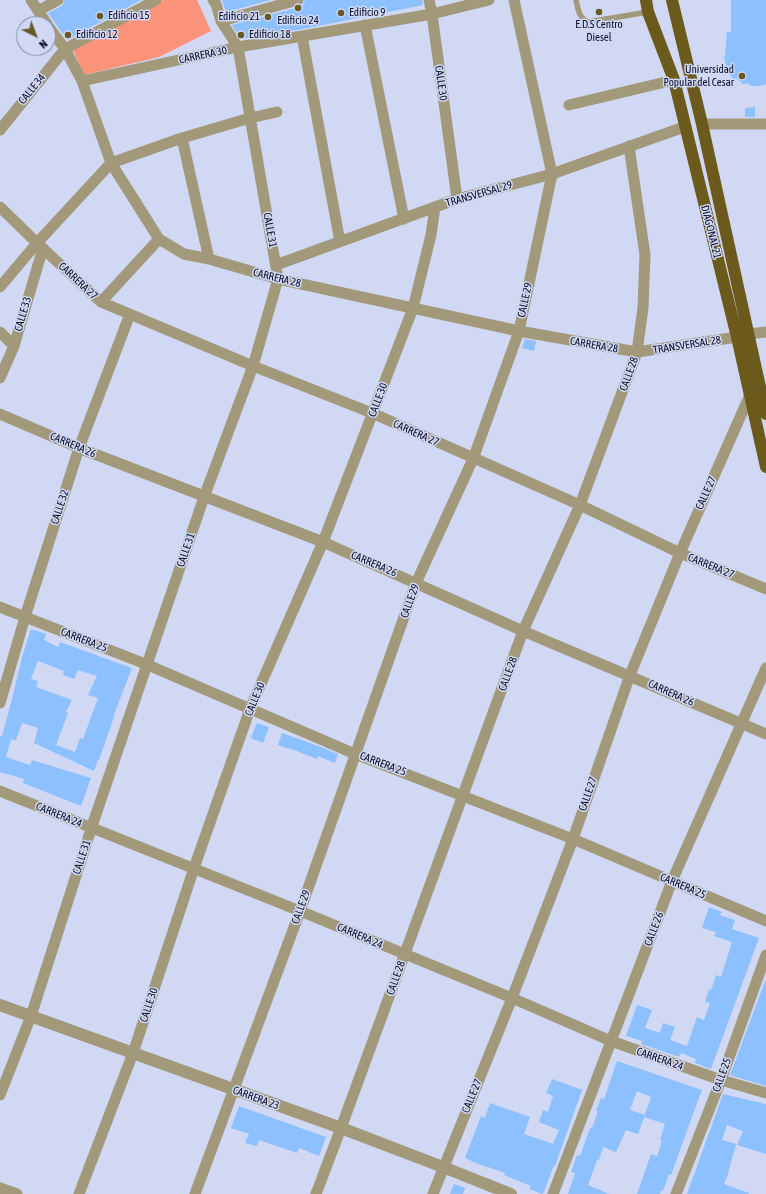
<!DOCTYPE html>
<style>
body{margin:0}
#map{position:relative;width:766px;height:1194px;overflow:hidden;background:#d0d8f4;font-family:"Asap Condensed",sans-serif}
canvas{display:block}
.north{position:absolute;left:16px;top:16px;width:40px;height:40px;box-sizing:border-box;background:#d0d8f4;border:1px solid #8187a2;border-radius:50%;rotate:138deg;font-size:11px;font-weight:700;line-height:16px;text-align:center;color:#0a0d26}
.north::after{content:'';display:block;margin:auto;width:14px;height:18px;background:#675926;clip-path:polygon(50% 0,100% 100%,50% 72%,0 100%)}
</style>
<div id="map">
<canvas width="766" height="1194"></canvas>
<div class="north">N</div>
</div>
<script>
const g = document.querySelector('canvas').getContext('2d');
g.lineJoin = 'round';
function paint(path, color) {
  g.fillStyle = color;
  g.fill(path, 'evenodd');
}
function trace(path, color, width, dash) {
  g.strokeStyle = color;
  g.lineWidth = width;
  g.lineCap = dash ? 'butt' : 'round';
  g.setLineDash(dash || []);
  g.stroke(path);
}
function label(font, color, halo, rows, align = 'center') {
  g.font = font + ' "Asap Condensed",sans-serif';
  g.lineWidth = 3;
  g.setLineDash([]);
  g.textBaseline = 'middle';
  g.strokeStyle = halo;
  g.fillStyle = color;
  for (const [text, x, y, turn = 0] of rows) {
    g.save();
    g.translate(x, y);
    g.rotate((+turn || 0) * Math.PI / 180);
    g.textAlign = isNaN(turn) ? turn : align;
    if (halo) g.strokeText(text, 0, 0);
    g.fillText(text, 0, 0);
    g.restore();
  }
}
const green = new Path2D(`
 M163 0H197L211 31 159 57 84 75 73 50Z`);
const building = new Path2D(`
 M65 0H141L67 40 48 13 62 6Z
 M222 0H271L226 12Z
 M305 0H422L423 5 308 28 241 39 232 25 300 7 303 5Z
 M731 0H766V84L760 86H752L746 83 744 85 736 78 734 80 727 71 724 57 725 56 727 32H731Z
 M755 107V117H745V108Z
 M525 339 536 341 534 351 522 348Z
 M31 629 46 634 44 640 58 647 60 642 132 668 113 717H114L99 760H98L94 771 34 743 38 728 22 723 16 740 11 739 6 757 30 765 32 760 91 778 81 806 23 783 24 779 0 772V736H2L13 695 22 657ZM38 661 64 671 63 675 74 679 78 670 97 676 88 695 98 698 83 739 80 738 75 752 56 745 68 713 66 712 72 700 36 687 38 681 31 679Z
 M257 723 269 727 263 743 251 738Z
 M282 733 313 744 338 754 335 763 318 756 317 759 289 748V749L278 745Z
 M709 907 722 912 720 915 735 920 732 929 759 938 711 1069 695 1063 696 1059 681 1053 679 1057 653 1048 641 1044 642 1041 626 1036 637 1005 652 1010 645 1028 660 1033 663 1023 675 1027 670 1040 687 1046 697 1017 704 1020 710 1003 705 1002 709 989 711 990 716 975 721 977 732 942 714 936 716 932 702 928Z
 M765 981H766V1086L730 1075Z
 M617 1061 702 1090 696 1106 671 1175 669 1174 663 1191 661 1190 660 1194H637L651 1154 657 1156 662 1141 660 1140 665 1124 644 1117 651 1097 637 1091 630 1110 645 1115 638 1134 626 1130 616 1152 603 1147 599 1160H597L588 1185 609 1194H568L575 1173 571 1172 577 1155 580 1156 590 1128H592L598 1111H596L601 1098 604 1099Z
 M552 1079 582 1090 555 1166 554 1165 543 1194 529 1189 531 1186 504 1175 505 1173 476 1163 465 1158 481 1116 485 1118 490 1103 530 1117 524 1134 553 1144 559 1130 539 1122 543 1110 548 1112 553 1096 546 1093Z
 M723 1094 766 1104V1154L737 1145 743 1131 727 1125 722 1140 736 1144 727 1177 724 1184 749 1193V1194H687Z
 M239 1106 326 1137 319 1156 299 1148 297 1153 259 1140 257 1146 245 1143 249 1134 231 1128Z
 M454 1184 465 1188 463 1194H450Z`);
const service = new Path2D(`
 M576 0C578 9 579 18 588 22L648 12`);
const minor = new Path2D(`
 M31 0 47 24
 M429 0 432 14 457 199
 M38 11 58 0
 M221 21 298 0
 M365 25 404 219
 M48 26 65 49 82 81 111 163 159 239 184 254 209 259 278 279 519 331 637 352 737 337
 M302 36 340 242
 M82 81 238 47 432 14 489 0
 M569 105 674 80
 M702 124H766
 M0 130 65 49 156 0
 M182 138 209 259
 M0 207 37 243 101 302 253 366 372 413 580 505 680 553 766 589
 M276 265 457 199 552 174 684 127
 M0 287 37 243 111 163 182 138 250 118 277 112
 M101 302 159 239
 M0 332 14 346
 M749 334 766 332
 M0 378 14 346 43 248
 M0 414 79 448 323 542 523 631 766 734
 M0 607 148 665 355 754 573 839 766 921
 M0 703 25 617 79 448 130 314
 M0 791 300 911 512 998 611 1041 721 1080 766 1093
 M0 1095 31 1016 91 829 204 497 253 366 278 279 238 47 221 21 216 4 213 0
 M0 1188 17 1194
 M79 1194 133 1053 194 868 250 709 323 542 413 308 431 235 435 207
 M195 1194 300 911 416 583 473 459 519 331 552 174 514 0
 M316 1194 341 1128 523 631 580 505 637 352 643 308 645 255 629 146
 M433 1194 512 998 573 839 630 675 680 553 749 397
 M553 1194 672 881 766 668
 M676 1194 721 1080 766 955`);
const tertiary = new Path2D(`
 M0 1005 341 1128 443 1167 511 1194`);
const trunk = new Path2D(`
 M646 0 648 12 674 80 737 337 766 467
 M672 0 702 124 766 414`);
const markers = [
 [298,8,4,"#675926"],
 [599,12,4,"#675926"],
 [341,13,4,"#675926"],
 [100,16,4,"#675926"],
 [268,17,4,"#675926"],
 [68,35,4,"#675926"],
 [241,35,4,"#675926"],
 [742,76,4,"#675926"]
];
const poiNames = [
 ["Edificio 9",349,13],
 ["Edificio 15",108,16],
 ["Edificio 21",260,17,"right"],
 ["Edificio 24",298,21,"center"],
 ["E.D.S Centro",599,25,"center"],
 ["Diesel",599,38,"center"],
 ["Edificio 12",76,35],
 ["Edificio 18",249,35],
 ["Universidad",734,70,"right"],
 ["Popular del Cesar",734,83,"right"]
];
const streetNames = [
 ["CARRERA 30",203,55,-12],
 ["CALLE 30",441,83,82],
 ["CALLE 34",32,89,-51],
 ["TRANSVERSAL 29",479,194,-16],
 ["CALLE 31",270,230,80],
 ["DIAGONAL 21",711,232,76],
 ["CARRERA 28",277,278,14],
 ["CARRERA 27",78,281,43],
 ["CALLE 29",525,300,-78],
 ["CALLE 33",23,314,-74],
 ["CARRERA 28",594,345,10],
 ["TRANSVERSAL 28",687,345,-9],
 ["CALLE 28",629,374,-70],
 ["CALLE 30",378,400,-69],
 ["CARRERA 27",416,433,24],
 ["CARRERA 26",73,445,23],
 ["CALLE 27",706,493,-66],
 ["CALLE 32",60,507,-72],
 ["CALLE 31",186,550,-71],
 ["CARRERA 26",374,564,23],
 ["CARRERA 27",711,566,22],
 ["CALLE 29",410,601,-70],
 ["CARRERA 25",84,640,21],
 ["CALLE 28",508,674,-70],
 ["CARRERA 26",671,693,24],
 ["CALLE 30",255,699,-68],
 ["CARRERA 25",383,764,21],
 ["CALLE 27",588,794,-71],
 ["CARRERA 24",59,815,22],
 ["CALLE 31",82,857,-72],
 ["CARRERA 25",683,886,23],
 ["CALLE 29",301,907,-70],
 ["CALLE 26",654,929,-69],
 ["CARRERA 24",360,936,23],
 ["CALLE 28",396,978,-70],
 ["CALLE 30",149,1005,-72],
 ["CARRERA 24",660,1059,19],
 ["CALLE 25",722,1075,-70],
 ["CALLE 27",472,1096,-68],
 ["CARRERA 23",256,1098,20]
];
paint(green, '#fb927a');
paint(building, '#8cc0ff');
trace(service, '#a2997a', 5.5);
trace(minor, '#a2997a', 11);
trace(tertiary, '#a2997a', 12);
trace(trunk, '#6b5a1b', 12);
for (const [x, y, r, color] of markers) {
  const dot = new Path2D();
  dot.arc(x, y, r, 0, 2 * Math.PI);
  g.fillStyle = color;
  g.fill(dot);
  trace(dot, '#d0d8f4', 1.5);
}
label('11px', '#0a0d26', '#d0d8f4', poiNames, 'left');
label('11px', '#0a0d26', '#d0d8f4', streetNames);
</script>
